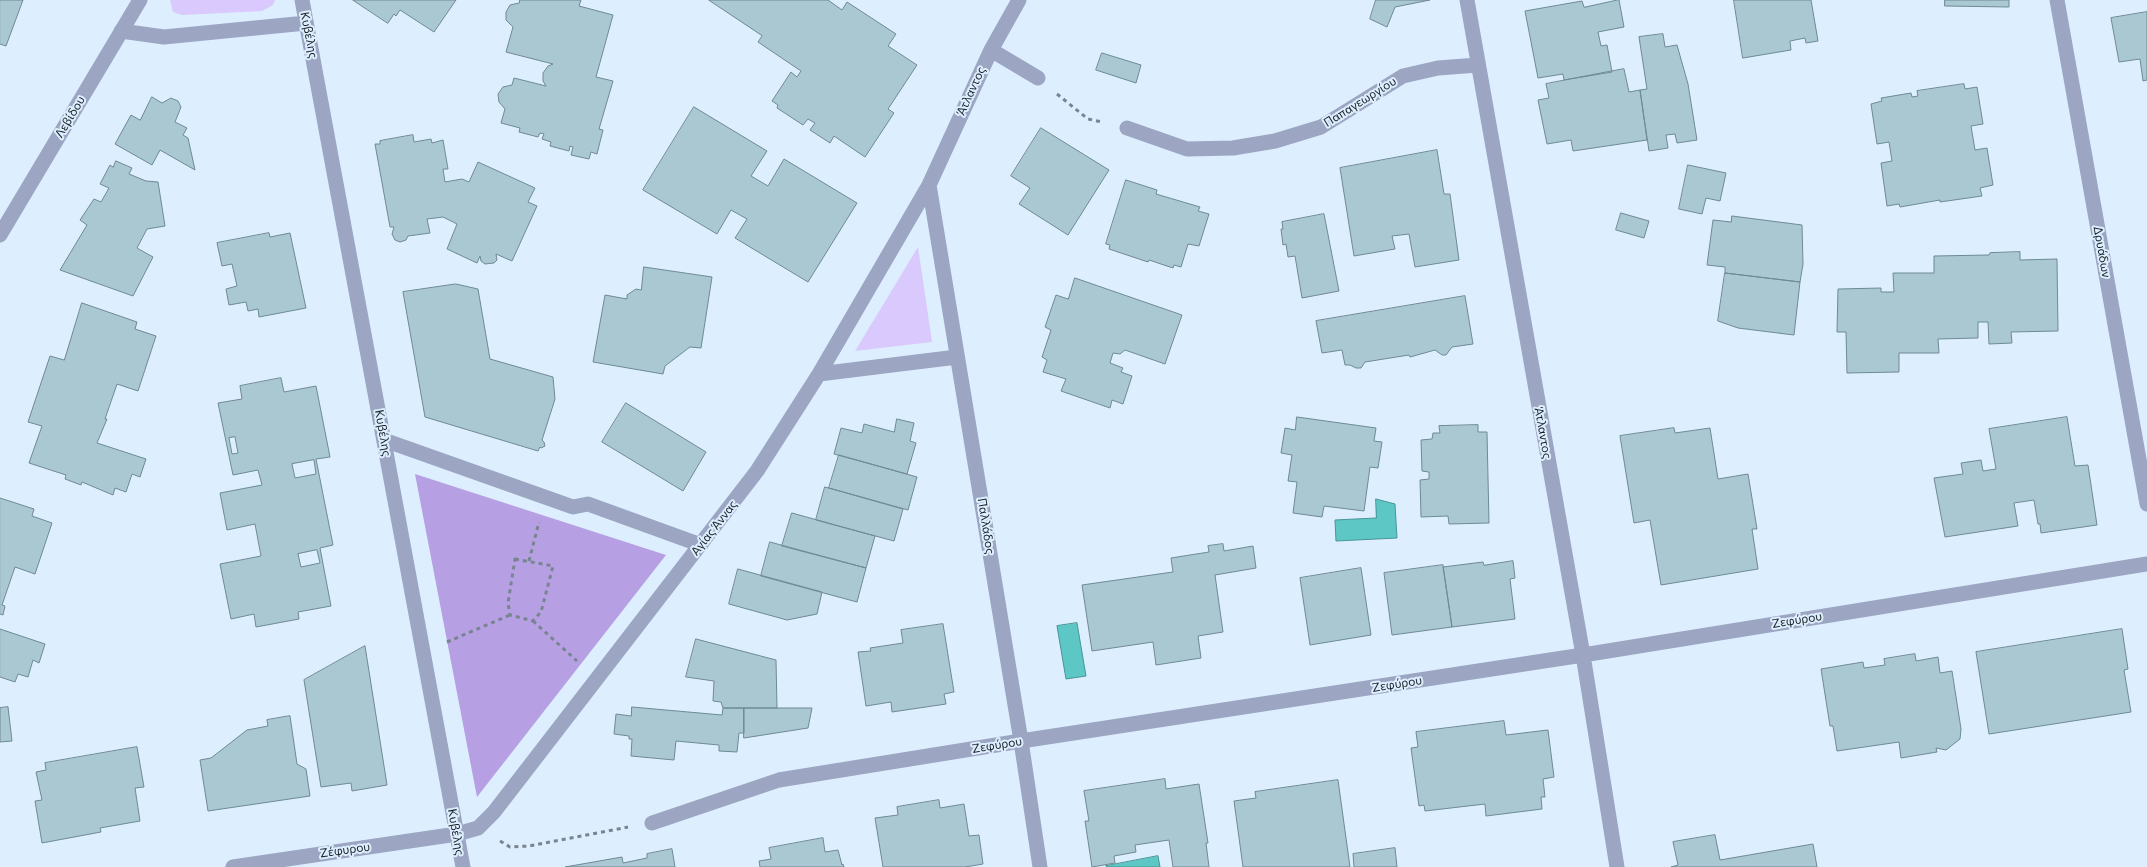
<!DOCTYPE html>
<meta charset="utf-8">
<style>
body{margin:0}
canvas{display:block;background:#ddeefe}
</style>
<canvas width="2147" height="867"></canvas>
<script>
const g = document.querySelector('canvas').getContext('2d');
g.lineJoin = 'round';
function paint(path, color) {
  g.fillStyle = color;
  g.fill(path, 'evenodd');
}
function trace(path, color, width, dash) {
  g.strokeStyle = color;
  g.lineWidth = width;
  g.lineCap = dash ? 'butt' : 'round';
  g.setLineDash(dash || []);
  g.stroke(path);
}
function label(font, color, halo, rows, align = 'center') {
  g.font = font + ' Commissioner,sans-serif';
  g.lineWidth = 4;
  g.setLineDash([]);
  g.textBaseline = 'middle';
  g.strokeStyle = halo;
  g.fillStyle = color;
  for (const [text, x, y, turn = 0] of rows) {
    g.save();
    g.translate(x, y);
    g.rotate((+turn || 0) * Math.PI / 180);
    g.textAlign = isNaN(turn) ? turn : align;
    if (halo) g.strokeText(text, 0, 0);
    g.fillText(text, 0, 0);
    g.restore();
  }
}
const green = new Path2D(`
 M170 0H275L273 5 262 11 182 15 173 12Z
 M918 247 932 342 855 351Z`);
const forest = new Path2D(`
 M415 474 666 555 477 797Z`);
const water = new Path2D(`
 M1376 499 1395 504 1397 538 1336 541 1335 520 1376 518Z
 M1077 623 1086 676 1066 679 1057 626Z
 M1158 856 1160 867H1107L1106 866Z`);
const building = new Path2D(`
 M0 0H23L6 46 0 44Z
 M353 0H456L434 32 400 10 396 16 394 14 388 23Z
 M520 0H581L579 6 613 15 596 77 613 81 599 129 603 130 597 154 591 152 589 159 571 155 573 147 570 146 569 151 550 146 551 142 542 139 544 134 540 133 538 137 519 132 520 128 501 123 505 109 499 102 498 94 503 87 512 85 514 78 546 86 543 81V73L548 66 553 64 506 52 513 27 506 20V12L510 5 519 3Z
 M709 0H828L842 10 847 2 896 34 888 46 917 65 888 109 894 113 865 157 834 136 830 143 810 130 815 123 808 119 803 125 777 108 778 105 772 101 791 72 797 77 801 71 758 42 762 36Z
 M1376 0H1430L1395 7 1387 27 1370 19Z
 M1619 0 1624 27 1598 32 1601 46 1607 45 1612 72 1564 80 1563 74 1538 78 1525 11 1582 1 1584 7Z
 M1734 0H1811L1818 41 1806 43 1805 38 1790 41 1791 50 1743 58Z
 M1945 0H2009V7L1945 6Z
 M2147 12V80L2143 81 2140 59 2119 62 2111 18Z
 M1663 34 1665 47 1677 45 1688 84 1697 140 1677 143 1675 134 1666 135 1668 148 1649 151 1640 90 1647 89 1639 37Z
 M1102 53 1141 65 1136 83 1096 70Z
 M1624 69 1629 92 1640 90 1647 140 1573 151 1571 140 1547 144 1538 100 1549 98 1546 84Z
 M1964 84 1965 89 1977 87 1983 124 1971 126 1975 150 1987 148 1993 185 1980 188 1982 196 1940 202V200L1900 207 1899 204 1887 206 1881 163 1892 161 1889 142 1877 144 1871 104 1882 101 1881 98 1911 93 1912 97 1918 96 1917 91Z
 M152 97 162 103 171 98 178 101 181 107 175 122 187 128 183 135 188 138 195 170 160 150 152 165 115 144 131 115 140 120Z
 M694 107 767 151 751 176 768 186 784 159 857 203 808 282 735 238 747 219 731 210 717 234 643 190Z
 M1041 128 1109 170 1068 235 1019 204 1030 188 1011 176Z
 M413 135 414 142 431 139 432 143 443 140 448 169H443L445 182 462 179 469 182 478 162 535 188 528 202 537 206 512 261 496 254 497 260 494 263 485 264 481 261 480 256 477 263 447 249 457 224 443 217 427 219 430 233 408 236 406 240 400 242 395 240 392 234 394 227H390L375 144H380V141Z
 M1437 150 1444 194H1450L1459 260 1415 267 1409 234 1392 236 1395 249 1354 256 1340 168Z
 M116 161 132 168 129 174 146 181 158 182 165 226 147 229 137 248 153 257 133 296 60 270 87 225 80 220 94 199 101 202 109 188 100 184 110 165 113 167Z
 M1688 165 1726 173 1720 201 1706 198 1702 214 1679 209Z
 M1126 180 1157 190 1156 194 1200 207 1198 211 1209 214 1199 246 1188 244 1181 267 1174 265 1173 268 1149 260 1148 262 1109 249 1110 245 1106 244Z
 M1621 213 1649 221 1644 238 1616 230Z
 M1324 214 1339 291 1302 298 1295 256 1288 257 1286 244 1283 245 1281 229H1283L1282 222Z
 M1732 216 1802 225 1803 264 1800 282 1725 273V267L1707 265 1713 220 1731 222Z
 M269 233 270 237 290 233 306 308 259 317 258 309 248 311 246 302 229 305 226 289 237 286 232 264 222 266 217 243Z
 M2020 252V260L2057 259 2058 331 2011 332 2012 343 1989 344 1988 322H1978V338L1938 339 1939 353H1899V372L1847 373 1846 332H1837L1838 289 1881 288V292H1894L1893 273H1934V256L1989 255 1990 253Z
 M644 267 712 277 701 348 690 347 665 366 663 374 593 362 605 295 627 299V295L636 289 641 290Z
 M1725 273 1800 282 1794 335 1738 328 1718 321Z
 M1075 278 1182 315 1165 364 1125 350 1120 354 1113 353 1110 363 1123 368 1121 372 1132 376 1123 404 1112 400 1110 408 1061 391 1066 379 1043 372 1047 360 1042 357 1051 330 1045 327 1056 295 1068 299Z
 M456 284 478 289 490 359 553 377 555 399 542 440 544 442 545 446 541 448 540 447 538 451 425 417 403 292Z
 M1465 296 1473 344 1452 347 1446 355H1442L1435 350 1410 357 1409 355 1365 362 1361 368H1356L1350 365H1345L1342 350 1322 353 1316 321Z
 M82 303 137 322 135 329 156 336 138 391 117 384 105 419H107L97 443 146 459 140 477 132 474 126 492 115 488 113 495 82 482 81 485 65 479 66 475 29 463 42 426 28 422 50 356 64 360Z
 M281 378 284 392 316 386 330 457 316 459 333 545 320 548 331 606 298 612 299 619 256 627 254 614 231 619 220 564 261 556 255 524 227 530 220 493 262 485 258 470 233 475 218 403 242 399 240 386ZM235 437 238 453 232 454 229 438ZM314 460 316 474 295 478 292 464ZM317 550 320 563 301 567 298 554Z
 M626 403 706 452 683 491 602 442Z
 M1297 417 1376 428 1374 441 1382 442 1378 468 1370 467 1364 511 1324 506 1322 517 1293 513 1297 482 1288 481 1292 455 1281 453 1285 428 1295 430Z
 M2067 417 2075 466 2088 465 2097 525 2041 533 2040 524H2038L2034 500 2014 503 2018 526 1945 537 1934 478 1963 474 1961 463 1981 460 1983 471 1996 469 1989 429Z
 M897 419 914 423 910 441 916 443 907 474 834 454 841 428 862 433 864 424 894 432Z
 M1478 425V432H1487L1489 523 1449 524 1448 516 1421 517 1420 480 1429 479V472L1422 471 1421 440 1432 439 1433 433H1440L1439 426Z
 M1674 428 1675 433 1710 428 1718 479 1748 474 1757 529H1752L1758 569 1661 585 1650 520 1634 523 1620 436Z
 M839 455 917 477 908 510 829 488Z
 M825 487 903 509 894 541 816 520Z
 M0 498 34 509 32 516 52 523 35 574 15 567 2 605 5 606 3 615 0 614Z
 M792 513 875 536 866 568 782 546Z
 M770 542 866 568 857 602 761 576Z
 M1223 544 1224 551 1253 546 1256 568 1215 575 1223 632 1198 636 1201 658 1156 665 1153 642 1092 651 1082 585 1173 572 1171 558 1209 552 1208 546Z
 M1513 561 1515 578 1510 579 1515 619 1452 627 1443 567 1483 562 1484 565Z
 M1443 565 1452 627 1392 635 1384 573Z
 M1361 568 1371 635 1310 645 1300 578Z
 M738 569 822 592 817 614 787 620 729 604Z
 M943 624 954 692 944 694 946 704 892 712 891 702 866 706 858 652 871 651 870 648 903 643 901 630Z
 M0 629 45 644 39 663 33 660 28 677 18 674 15 682 0 677Z
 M2122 629 2128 669 2124 670 2131 712 1989 734 1976 652Z
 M696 639 776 660 777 708H723L721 702 713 701 714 681 686 677Z
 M365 646 387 785 352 791 351 783 321 787 304 680Z
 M1915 654 1916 661 1938 657 1940 673 1952 671 1961 729 1960 739 1946 750 1936 748 1937 752 1901 758 1899 742 1837 751 1833 726H1830L1821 669 1863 662 1864 668 1885 665 1884 659Z
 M8 707 12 741 0 742V708Z
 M632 707 722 715 723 708H744V733H739L737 752 719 751V745L676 741 674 760 631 756 632 739H629V736L614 734 616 714 631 716Z
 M744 708H812L808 728 744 738Z
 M290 716 297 764 306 769 310 796 208 811 200 760 211 758 247 730 268 726 267 720Z
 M1504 721 1506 735 1548 730 1554 777 1543 779 1545 797H1541L1542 809 1486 816 1485 804 1425 811 1424 805 1419 806 1411 748 1418 747 1416 732Z
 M137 747 144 787 135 788 140 821 100 828 101 832 42 843 35 801 42 800 36 772 46 770 45 763Z
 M1165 779 1166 789 1199 784 1208 843H1206L1209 867H1173L1169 840 1135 845 1136 852 1114 856 1115 863 1092 867 1085 821H1089L1084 791Z
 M1338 780 1350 867H1243L1234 801 1256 798 1255 792Z
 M939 800 940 808 964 804 969 836 979 835 983 864 965 867H883L875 818 898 815 897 807Z
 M1715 835 1720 860 1813 844 1817 867H1671L1678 865 1673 842Z
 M823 838 825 852 838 850 842 865 843 864 844 867H760L759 861 771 859 769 848Z
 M1395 848 1397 867H1354L1353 854Z
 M672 849 675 867H565L622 857 623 863 647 858V854Z`);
const path = new Path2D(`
 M1057 94 1088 119 1102 122
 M515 559 553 566 541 612 533 621 510 615 508 603Z
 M529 561 539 522
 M533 621 577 661
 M447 642 510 615
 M500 841 510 847 529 846 628 827`);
const street = new Path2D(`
 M302 0 463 867
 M1467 0 1583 655 1617 867
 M2057 0 2147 504
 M121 31 164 37 306 23
 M991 50 1038 78
 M1127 128 1187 149 1233 148 1275 141 1321 127 1403 76 1438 68 1478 65
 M929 185 1021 741 1040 867
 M0 235 140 0
 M819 374 957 357
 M384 440 573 507 588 504 701 545
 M652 823 779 780 1021 741 1583 655 2147 564
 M233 867 457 834 478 828 494 812 757 471 819 374 929 185 991 50 1019 0`);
const streetNames = [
 ["Κυβέλης",309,35,79],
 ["Άτλαντος",971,91,-65],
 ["Παπαγεωργίου",1360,102,-32],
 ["Λεβίδου",70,117,-59],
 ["Δρυάδων",2102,252,80],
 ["Κυβέλης",383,433,80],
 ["Άτλαντος",1543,433,80],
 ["Παλλάδος",986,526,81],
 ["Αγίας Άννας",714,528,-52],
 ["Ζεφύρου",1797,620,-9],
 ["Ζεφύρου",1397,684,-9],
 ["Ζεφύρου",997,745,-9],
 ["Κυβέλης",456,832,80],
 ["Ζέφυρου",345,850,-8]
];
paint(green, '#d9c9fd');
paint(forest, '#b6a0e3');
paint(water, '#5dc7c5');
trace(water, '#489596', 1);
paint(building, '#aac8d2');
trace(building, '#6e8a94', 1);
trace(path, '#788590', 3, [4, 4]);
trace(street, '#9ca5c2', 15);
label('12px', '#182027', '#ddeefe', streetNames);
</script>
